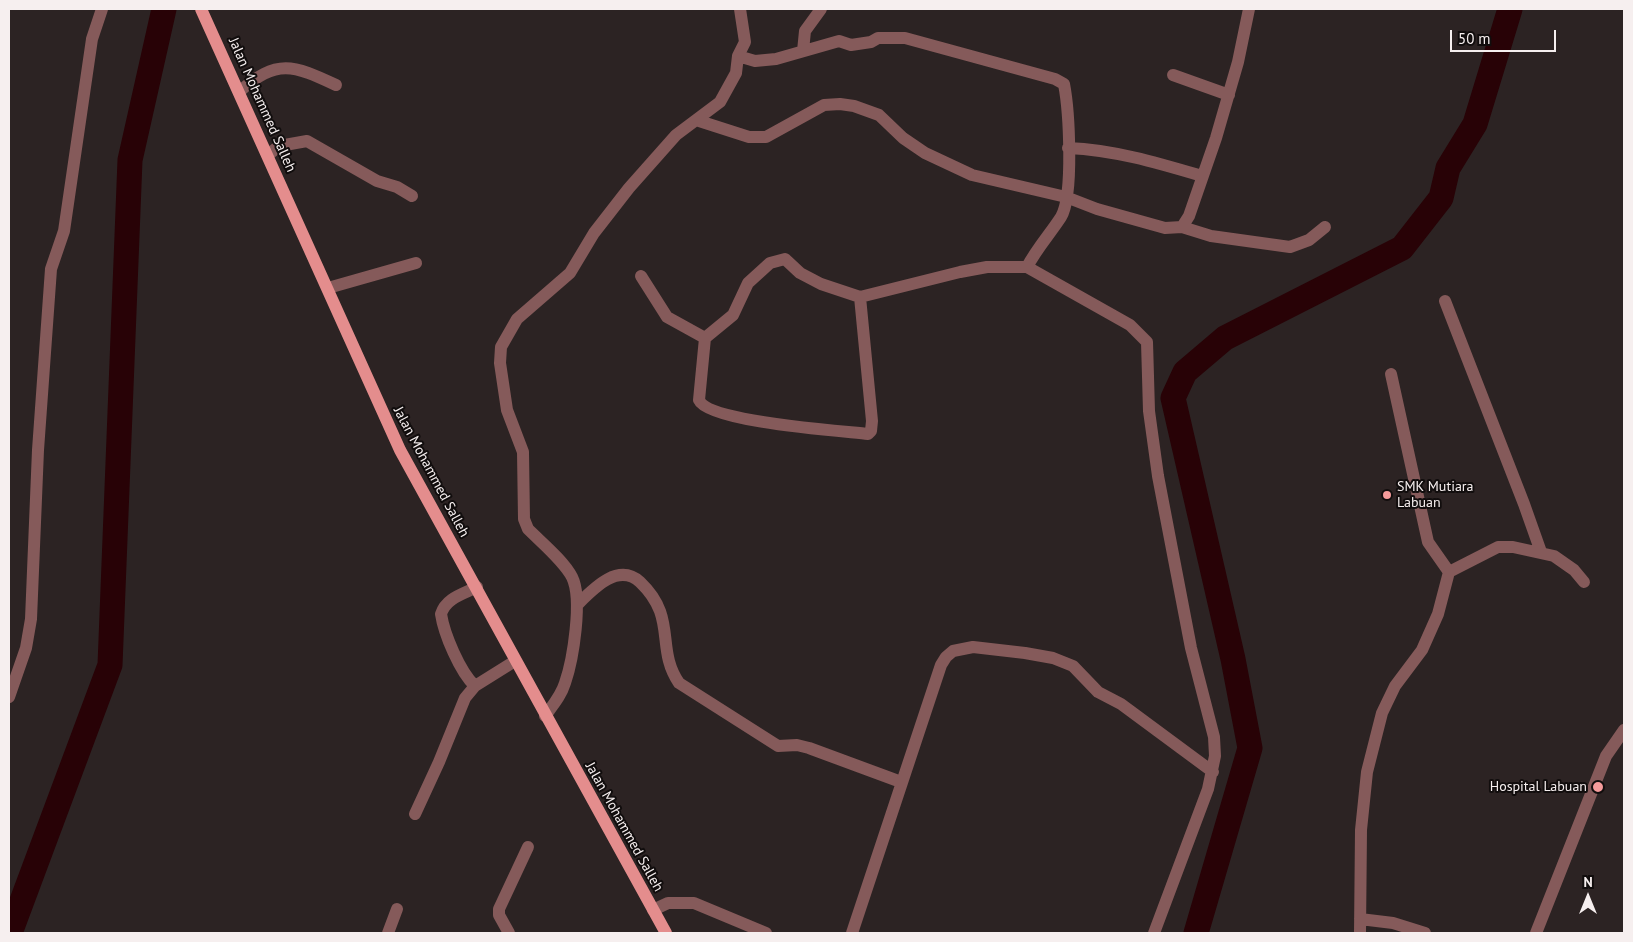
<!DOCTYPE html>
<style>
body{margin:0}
#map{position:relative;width:1633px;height:942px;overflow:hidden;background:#2c2323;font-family:"PT Sans",sans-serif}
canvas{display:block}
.frame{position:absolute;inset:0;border:10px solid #f6efef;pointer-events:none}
.north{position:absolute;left:1563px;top:872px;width:50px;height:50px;-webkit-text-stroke:4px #110d0d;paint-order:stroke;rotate:0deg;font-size:14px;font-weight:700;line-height:20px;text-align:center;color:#f6efef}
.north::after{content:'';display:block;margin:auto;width:18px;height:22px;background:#f6efef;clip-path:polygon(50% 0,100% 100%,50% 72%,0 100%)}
.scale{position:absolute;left:1450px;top:30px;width:106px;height:22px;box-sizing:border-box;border:2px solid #f6efef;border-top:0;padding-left:6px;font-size:15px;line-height:18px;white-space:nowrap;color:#f6efef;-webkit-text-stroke:4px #110d0d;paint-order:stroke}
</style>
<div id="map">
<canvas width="1633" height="942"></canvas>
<div class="frame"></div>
<div class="north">N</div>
<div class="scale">50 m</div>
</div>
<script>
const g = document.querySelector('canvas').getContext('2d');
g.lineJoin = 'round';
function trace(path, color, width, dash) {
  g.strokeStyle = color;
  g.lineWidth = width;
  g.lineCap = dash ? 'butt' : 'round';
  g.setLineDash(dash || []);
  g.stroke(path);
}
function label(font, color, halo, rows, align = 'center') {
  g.font = font + ' "PT Sans",sans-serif';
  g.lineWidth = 4;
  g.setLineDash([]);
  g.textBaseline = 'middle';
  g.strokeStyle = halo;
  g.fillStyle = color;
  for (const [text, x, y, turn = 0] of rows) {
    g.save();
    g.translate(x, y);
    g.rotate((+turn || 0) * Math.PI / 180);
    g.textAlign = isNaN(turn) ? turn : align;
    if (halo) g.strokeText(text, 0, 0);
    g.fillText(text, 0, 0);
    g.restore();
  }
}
const river = new Path2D(`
 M10 933 110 665 130 160 164 9
 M1196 933 1250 748 1233 659 1173 398 1185 372 1225 338 1402 248 1441 198 1448 168 1475 124 1510 9`);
const minor = new Path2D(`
 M803 51 805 31 821 9
 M738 56 755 61 776 59 839 41 851 45 871 42 878 38H905L1055 79 1064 84C1069 110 1074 195 1061 217 1050 234 1037 248 1027 267
 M1173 75 1229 95
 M239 92C277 58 293 65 336 85
 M696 120 749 137H766L824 105 840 104 854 106 879 115 903 138 925 153 972 175 1066 197 1097 209 1165 228 1182 227 1211 236 1290 247 1309 240 1325 227
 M1068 148C1115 150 1158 163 1202 176
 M268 155 279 146 307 141 377 181 397 187 412 196
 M1182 227 1189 216 1216 138 1238 62 1249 9
 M641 276 667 317 705 338 699 400C708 422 842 431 868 434L871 431 872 421 860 297
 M328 288 416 263
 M1445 301 1524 504 1541 552
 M705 338 733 315 748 283 770 263 785 259 800 273 821 284 860 297 960 272 987 267H1027L1130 325 1147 342 1149 411 1158 476 1191 648 1214 737 1215 756 1208 789 1154 933
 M1391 374 1428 542 1449 572
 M577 605C593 589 618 562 640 582 678 618 655 648 679 683L778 746 797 745 809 748 901 782
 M475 686 515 661
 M9 697 26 648 31 619 38 450 51 269 64 231 92 39 102 9
 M545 716C553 705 561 696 565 683 573 660 583 599 572 577 564 561 541 542 528 529L524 519 523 452 507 410 500 363 501 347 517 319 570 273 594 233 629 188 676 135 720 102 736 73 738 56 745 42 740 9
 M415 814 439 762 465 698 475 686C460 672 444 634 441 614 446 598 463 594 477 587
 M653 910 668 903H694L766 933
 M1360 919 1393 923 1425 933
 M388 933 397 909
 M509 933 499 915V909L528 847
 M852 933 941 665 946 657 953 651 973 647 1025 653 1053 658 1073 666 1098 692 1121 704 1213 772
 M1360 933 1361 830 1367 772 1382 713 1395 686 1422 650 1438 614 1449 572 1498 547H1513L1554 556 1574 570 1584 582
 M1536 933 1606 756 1624 730`);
const major = new Path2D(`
 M201 9 400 450 666 933`);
const markers = [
 [1387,495,5,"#f59b9b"],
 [1598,787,6,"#f59b9b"]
];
const streetNames = [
 ["Jalan Mohammed Salleh",262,105,66],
 ["Jalan Mohammed Salleh",431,472,62],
 ["Jalan Mohammed Salleh",624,827,61]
];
const poiNames = [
 ["SMK Mutiara",1397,487],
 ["Labuan",1397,503],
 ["Hospital Labuan",1587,787,"right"]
];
trace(river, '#280206', 25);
trace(minor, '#855a5a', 12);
trace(major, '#e48d8d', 12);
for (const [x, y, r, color] of markers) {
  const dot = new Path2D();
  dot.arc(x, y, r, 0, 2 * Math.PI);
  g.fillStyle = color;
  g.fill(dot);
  trace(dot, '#110d0d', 2);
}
label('14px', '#f6efef', '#110d0d', streetNames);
label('14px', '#f6efef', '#110d0d', poiNames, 'left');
</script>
